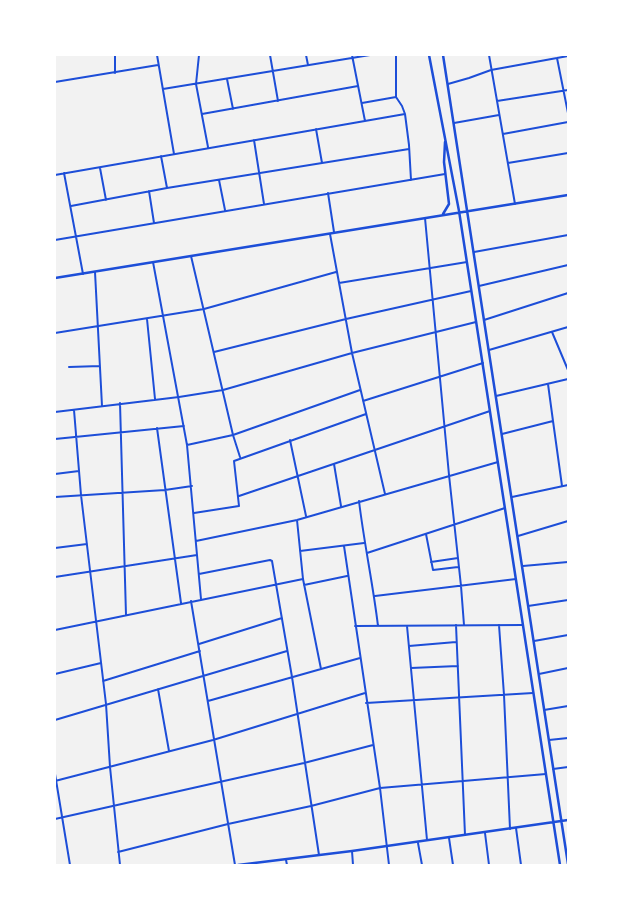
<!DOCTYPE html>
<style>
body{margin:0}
#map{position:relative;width:623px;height:920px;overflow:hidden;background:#f2f2f2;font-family:"Exo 2",sans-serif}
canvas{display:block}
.frame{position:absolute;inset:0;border:56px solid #fff;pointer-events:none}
</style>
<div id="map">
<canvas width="623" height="920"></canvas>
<div class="frame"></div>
</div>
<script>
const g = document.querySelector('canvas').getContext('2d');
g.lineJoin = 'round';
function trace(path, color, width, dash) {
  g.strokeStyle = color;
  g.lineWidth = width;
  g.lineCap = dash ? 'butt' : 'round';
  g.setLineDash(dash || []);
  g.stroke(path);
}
const minor = new Path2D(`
 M115 55V73
 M157 55 174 154
 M199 55 196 84 208 147
 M270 55 278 101
 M306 55 308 65
 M352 55 365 121
 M396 55V97L402 106 405 114 409 145 411 180
 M489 55 515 204
 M557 58 568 113
 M227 79 233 109
 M55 82 158 65
 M448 84 469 78 491 70 568 56
 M163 89 370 55
 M497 101 568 90
 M362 103 396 97
 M202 114 358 86
 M454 123 499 115
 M316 129 322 163
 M503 134 568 122
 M254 140 264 204
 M161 156 167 188
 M508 163 568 153
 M100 168 106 200
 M64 173 83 274
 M55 175 405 114
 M219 180 225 210
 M149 191 154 223
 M328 193 334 232
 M71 206 167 188 409 149
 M425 218 449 475 461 586 464 625
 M330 234 352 353 385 494
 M55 240 445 174
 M474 252 568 235
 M191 256 233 435 240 457
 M153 262 187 445 201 599
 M95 272 102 406
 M339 283 467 262
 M479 286 568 265
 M147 319 155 399
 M484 320 568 293
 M552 332 568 370
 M55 333 204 309 336 272
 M489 350 568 327
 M214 352 346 319 471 291
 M69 367 100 366
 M496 396 568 379
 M363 401 483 363
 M120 403 126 615
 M74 410 81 495 106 704 110 767 120 865
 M55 412 179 397 223 390 352 353 476 322
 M553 421 562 486
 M157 428 181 603
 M502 434 553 421 548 384
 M55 439 184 426
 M290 440 306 516
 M187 445 233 435 360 390
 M334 464 341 506
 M55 474 79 471
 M239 496 490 411
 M55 497 165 490 192 486
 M512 497 568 485
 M359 501C364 543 373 584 378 626
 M194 513 239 506 234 461 366 414
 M297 520 303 579 321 669
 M426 534 433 570 458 567
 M518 536 568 521
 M196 541 297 520 498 462
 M344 546 380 788 389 865
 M55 548 87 544
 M300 551 364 543
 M367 553 505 508
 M431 562 458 558
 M523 566 568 562
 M199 574 270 560 272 561 292 677 319 855
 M55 577 197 555
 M304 585 347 576
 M375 596 516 579
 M191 601 235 865
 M528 606 568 600
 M456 625 465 835
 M499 625 504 695 510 829
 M355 626 523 625
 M407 626 427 840
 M55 630 303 579
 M534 641 568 635
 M199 644 282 618
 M409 646 456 642
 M411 668 458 666
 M55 674 101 663
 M539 674 568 668
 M103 681 200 651
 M158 689 169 751
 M208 701 360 658
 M366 703 533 693
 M544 710 568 706
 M55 720 287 651
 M549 740 568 738
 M553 769 568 767
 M55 774 70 865
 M55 781 213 740 365 693
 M55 819 304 763 373 745
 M516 828 521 865
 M485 833 489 865
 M449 838 453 865
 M418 843 422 865
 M352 851 353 865
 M118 852 228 824 311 806 380 788 546 774
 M286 860 287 865`);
const tertiary = new Path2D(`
 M429 55 459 211 560 865
 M443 55 568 864
 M443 214 449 204 444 162 445 142
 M55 278 568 195
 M238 865 352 851 568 820`);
trace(minor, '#1d4ed8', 2);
trace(tertiary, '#1d4ed8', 2.5);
</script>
